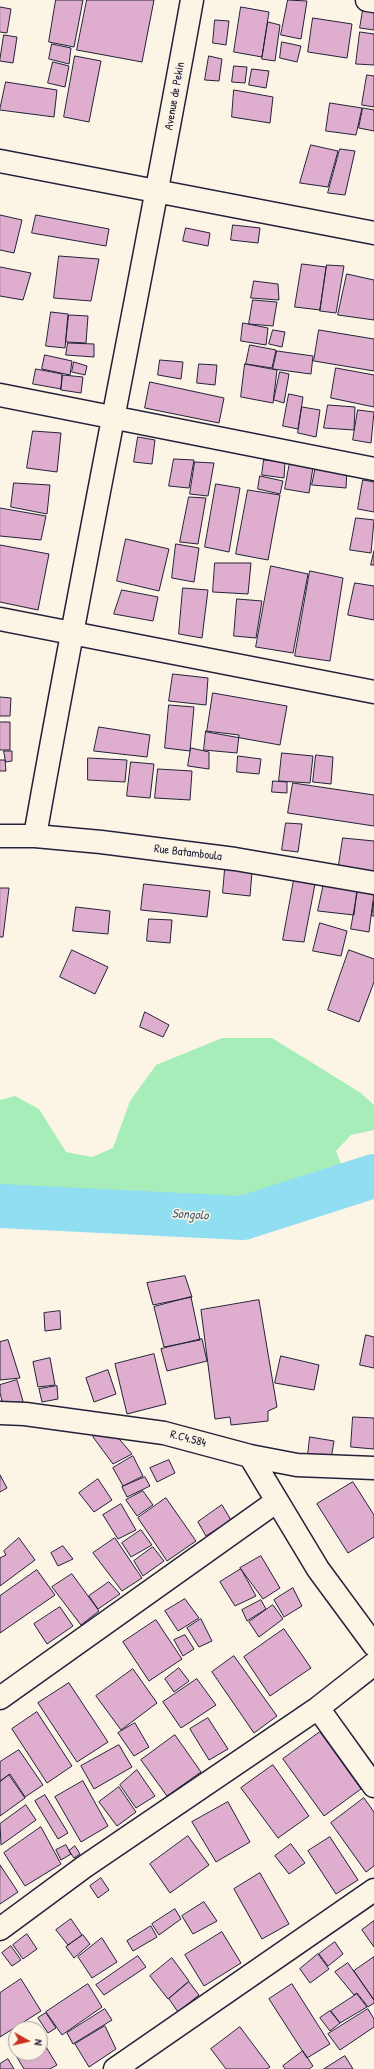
<!DOCTYPE html>
<style>
body{margin:0}
#map{position:relative;width:374px;height:2069px;overflow:hidden;background:#fcf5e5;font-family:"Patrick Hand",sans-serif}
canvas{display:block}
.north{position:absolute;left:8px;top:2021px;width:40px;height:40px;box-sizing:border-box;background:#fcf5e5;border:1px solid #a5a1a1;border-radius:50%;rotate:98deg;font-size:11px;font-weight:700;line-height:16px;text-align:center;color:#22223b}
.north::after{content:'';display:block;margin:auto;width:14px;height:18px;background:#c8321e;clip-path:polygon(50% 0,100% 100%,50% 72%,0 100%)}
</style>
<div id="map">
<canvas width="374" height="2069"></canvas>
<div class="north">N</div>
</div>
<script>
const g = document.querySelector('canvas').getContext('2d');
g.lineJoin = 'round';
function paint(path, color) {
  g.fillStyle = color;
  g.fill(path, 'evenodd');
}
function trace(path, color, width, dash) {
  g.strokeStyle = color;
  g.lineWidth = width;
  g.lineCap = dash ? 'butt' : 'round';
  g.setLineDash(dash || []);
  g.stroke(path);
}
function label(font, color, halo, rows, align = 'center') {
  g.font = font + ' "Patrick Hand",sans-serif';
  g.lineWidth = 3;
  g.setLineDash([]);
  g.textBaseline = 'middle';
  g.strokeStyle = halo;
  g.fillStyle = color;
  for (const [text, x, y, turn = 0] of rows) {
    g.save();
    g.translate(x, y);
    g.rotate((+turn || 0) * Math.PI / 180);
    g.textAlign = isNaN(turn) ? turn : align;
    if (halo) g.strokeText(text, 0, 0);
    g.fillText(text, 0, 0);
    g.restore();
  }
}
const green = new Path2D(`
 M222 1038H272L361 1093 374 1105V1130L351 1135 336 1151 346 1176 245 1209 38 1197 0 1190V1100L15 1096 39 1109 66 1152 92 1157 113 1148 130 1101 156 1065Z`);
const river = new Path2D(`
 M0 1206 243 1218 374 1176`);
const building = new Path2D(`
 M56 0H83L74 47 49 42Z
 M87 0H154L142 62 77 50Z
 M288 0 307 1 301 39 281 35Z
 M0 7 11 9 7 33 0 32Z
 M241 7 269 12 262 57 234 52Z
 M363 10 374 11V30L360 28Z
 M313 18 352 24 347 58 308 52Z
 M215 20 229 21 226 45 213 43Z
 M268 22 280 25 275 61 262 59Z
 M360 32 374 34V65L356 64Z
 M4 35 17 37 13 63 0 61Z
 M282 42 301 46 297 62 280 58Z
 M52 44 71 48 69 64 49 59Z
 M75 56 101 61 89 122 64 117Z
 M209 56 222 59 219 81 205 80Z
 M53 62 69 66 65 87 48 83Z
 M234 66 247 67 245 83 232 82Z
 M252 69 269 71 266 88 249 85Z
 M367 75 374 76V107L362 105Z
 M6 82 57 90 54 117 0 110Z
 M234 90 273 97 270 123 232 117Z
 M330 103 362 108 356 135 326 131Z
 M363 108 374 110V131L359 128Z
 M311 145 338 151 328 187 300 183Z
 M340 149 355 151 345 195 328 193Z
 M0 215 22 220 14 253 0 250Z
 M36 215 109 229 106 246 32 233Z
 M233 225 260 228 258 243 231 240Z
 M186 228 210 233 208 246 183 241Z
 M59 256 99 259 91 301 54 298Z
 M302 264 326 267 320 310 295 307Z
 M327 265 344 266 336 313 320 311Z
 M0 267 31 273 23 300 0 296Z
 M347 274 374 280V320L338 315Z
 M254 281 278 284 279 300 251 298Z
 M253 300 277 302 273 326 249 324Z
 M51 312 68 314 65 348 46 346Z
 M69 315 88 316 86 343 66 342Z
 M243 323 268 328 266 345 241 341Z
 M273 330 285 332 282 347 269 344Z
 M319 330 374 339V371L314 361Z
 M68 343 94 344V357L66 355Z
 M250 345 276 350 272 368 246 364Z
 M277 351 313 356 311 374 273 369Z
 M45 355 72 361 70 375 42 369Z
 M160 360 183 362 181 379 158 375Z
 M74 362 87 366 85 375 72 372Z
 M199 364 217 365 215 385 197 383Z
 M245 364 277 370 273 403 241 397Z
 M336 368 374 375V407L331 398Z
 M36 369 62 374 61 389 33 384Z
 M280 372 289 374 284 403 274 400Z
 M63 375 83 377 81 393 61 390Z
 M150 382 224 398 219 423 145 408Z
 M289 394 303 397 298 429 283 426Z
 M328 405 355 407 354 430 324 428Z
 M302 407 320 410 316 437 298 433Z
 M358 410 374 412 371 443 353 440Z
 M33 431 61 433 57 472 27 468Z
 M138 437 155 440 152 464 134 462Z
 M174 459 194 460 189 488 169 486Z
 M264 460 285 462 284 478 262 475Z
 M195 462 214 463 208 496 190 494Z
 M290 462 313 467 309 493 285 489Z
 M316 466 347 469 346 488 312 485Z
 M260 476 283 481 280 494 258 489Z
 M363 480 374 482V512L358 509Z
 M14 483 50 485 47 514 11 507Z
 M216 484 240 488 229 552 205 547Z
 M248 490 280 495 268 560 236 554Z
 M189 497 206 498 198 544 180 542Z
 M0 508 46 516 41 540 0 536Z
 M356 518 374 520 371 553 350 550Z
 M126 539 169 549 159 591 117 581Z
 M176 544 199 548 194 582 172 578Z
 M0 545 49 554 38 610 0 602Z
 M374 551V565H371Z
 M215 563H251L248 594 213 592Z
 M271 566 308 574 293 653 256 647Z
 M310 571 343 578 330 661 295 656Z
 M355 583 374 586V620L348 615Z
 M183 588 208 590 202 638 179 634Z
 M122 590 158 597 153 621 114 614Z
 M237 599 262 601 256 638 234 636Z
 M173 674 208 678 206 705 169 701Z
 M213 693 287 706 280 745 207 732Z
 M0 697 11 698 10 716H0Z
 M169 705 194 707 190 751 165 748Z
 M0 722H10V750H0Z
 M99 727 150 735 147 757 94 751Z
 M206 731 239 735 237 753 204 750Z
 M191 748 209 752V769L188 766Z
 M4 751H12V761L6 762Z
 M282 753 313 756 310 783 279 781Z
 M316 755 333 757 331 784 313 782Z
 M238 756 261 759 259 774 237 772Z
 M88 758 127 760 125 782 88 780Z
 M0 760H5L6 771H0Z
 M131 762 154 764 150 798 127 796Z
 M158 769 192 771 190 800 155 798Z
 M273 781 287 782V793L272 792Z
 M293 783 374 795V826L288 813Z
 M286 823 302 824 298 852 282 850Z
 M343 838 374 841V875L338 871Z
 M225 869 252 872 250 896 223 893Z
 M294 880 315 884 304 942 283 940Z
 M324 883 357 889 354 915 318 911Z
 M144 884 210 891 207 917 141 910Z
 M0 888H9L3 937H0Z
 M358 890 374 893 369 932 351 929Z
 M374 901V916H372Z
 M76 907 110 911 108 934 73 931Z
 M149 919 172 920 170 943 147 941Z
 M320 923 347 931 341 956 313 951Z
 M72 950 108 967 95 994 60 977Z
 M349 950 374 959V982L359 1022 328 1010Z
 M145 1012 169 1025 163 1037 140 1027Z
 M185 1276 192 1297 153 1305 147 1283Z
 M191 1297 200 1340 164 1347 154 1307Z
 M259 1300 277 1407 268 1411V1421L231 1425 230 1417 215 1419 201 1310Z
 M60 1311 61 1329 45 1331 44 1313Z
 M366 1335 374 1337V1368L360 1365Z
 M202 1339 207 1361 167 1371 161 1349Z
 M8 1340 20 1378 0 1380V1342Z
 M154 1354 166 1404 127 1414 115 1364Z
 M281 1356 319 1365 314 1390 275 1383Z
 M50 1358 55 1385 38 1387 33 1362Z
 M108 1370 116 1394 94 1402 86 1378Z
 M17 1380 24 1405 5 1412 0 1393V1385Z
 M57 1386 58 1399 42 1402 39 1389Z
 M353 1417 374 1418V1449L351 1447Z
 M109 1427 132 1454 113 1464 93 1437Z
 M310 1437 334 1441 331 1459 308 1455Z
 M133 1456 143 1476 123 1486 113 1468Z
 M169 1460 175 1473 157 1482 150 1468Z
 M0 1475 7 1488 0 1492Z
 M145 1477 150 1486 127 1497 122 1487Z
 M98 1479 112 1500 94 1512 79 1493Z
 M353 1482 374 1515V1537L348 1553 317 1504Z
 M143 1491 153 1505 137 1516 126 1500Z
 M166 1498 196 1541 167 1561 138 1518Z
 M121 1504 136 1530 118 1539 103 1515Z
 M222 1505 231 1520 206 1536 198 1522Z
 M141 1530 152 1545 131 1557 122 1543Z
 M19 1538 35 1560 0 1586V1558L6 1555 4 1551Z
 M115 1538 142 1578 122 1591 93 1553Z
 M63 1546 73 1559 58 1566 51 1553Z
 M153 1547 164 1561 143 1576 134 1561Z
 M261 1556 280 1588 263 1599 240 1568Z
 M241 1569 256 1596 235 1606 220 1582Z
 M37 1570 55 1595 0 1633V1596Z
 M72 1574 99 1611 81 1625 52 1587Z
 M109 1582 120 1594 98 1609 89 1596Z
 M293 1588 302 1606 284 1617 274 1600Z
 M185 1599 199 1618 178 1631 165 1611Z
 M261 1600 266 1609 247 1621 242 1610Z
 M273 1605 283 1619 259 1637 249 1622Z
 M60 1607 73 1626 47 1644 34 1624Z
 M201 1619 212 1641 199 1647 187 1628Z
 M156 1620 182 1659 149 1681 123 1642Z
 M284 1629 311 1668 270 1696 244 1657Z
 M185 1635 194 1649 183 1656 174 1640Z
 M234 1656 277 1716 254 1733 212 1672Z
 M179 1668 189 1681 174 1692 165 1679Z
 M133 1669 157 1703 121 1730 96 1696Z
 M197 1679 216 1705 181 1728 163 1702Z
 M69 1683 108 1742 77 1762 38 1703Z
 M37 1712 72 1766 47 1783 12 1729Z
 M208 1718 228 1749 209 1760 190 1729Z
 M135 1723 149 1747 134 1756 118 1733Z
 M320 1732 361 1789 324 1816 283 1759Z
 M175 1735 201 1772 167 1796 141 1760Z
 M119 1745 132 1767 94 1789 81 1766Z
 M19 1750 43 1785 25 1797 10 1774 0 1781V1762Z
 M273 1765 309 1816 278 1838 241 1788Z
 M137 1770 155 1796 136 1808 120 1785Z
 M9 1775 25 1798 0 1816V1782Z
 M83 1781 108 1826 81 1842 55 1797Z
 M119 1787 136 1812 117 1826 99 1802Z
 M45 1795 68 1833 58 1839 35 1801Z
 M364 1798 374 1812V1866L366 1872 331 1823Z
 M228 1802 250 1842 216 1862 192 1822Z
 M26 1805 36 1820 1 1845 0 1824Z
 M41 1827 61 1864 25 1886 4 1853Z
 M188 1836 209 1865 170 1893 150 1864Z
 M330 1837 358 1880 336 1894 308 1851Z
 M291 1844 305 1863 289 1874 275 1856Z
 M66 1845 71 1854 61 1860 56 1850Z
 M75 1846 80 1854 74 1858 69 1851Z
 M0 1865 18 1892 0 1904Z
 M260 1873 289 1924 262 1939 234 1889Z
 M101 1878 109 1890 98 1898 90 1886Z
 M204 1902 217 1921 193 1934 182 1916Z
 M175 1909 181 1919 159 1935 152 1924Z
 M71 1919 82 1935 68 1945 56 1930Z
 M374 1921V1947L362 1930Z
 M151 1926 157 1937 133 1951 127 1941Z
 M222 1932 241 1963 204 1986 185 1955Z
 M27 1934 37 1949 23 1959 13 1945Z
 M83 1935 90 1944 74 1958 66 1947Z
 M102 1938 117 1962 92 1978 78 1957Z
 M335 1942 343 1954 328 1966 319 1954Z
 M11 1946 21 1960 12 1966 2 1953Z
 M318 1954 329 1969 310 1983 300 1969Z
 M138 1956 146 1967 104 1995 96 1985Z
 M374 1957V2000L354 1971Z
 M172 1958 189 1981 168 1999 150 1976Z
 M348 1963 374 2000V2003L368 2007 357 1993 354 1995 335 1972Z
 M21 1979 41 2011 0 2037V1993Z
 M189 1982 199 1995 178 2012 169 1999Z
 M88 1984 102 2007 62 2035 46 2012Z
 M292 1984 330 2044 307 2058 269 1999Z
 M357 1994 367 2007 340 2023 331 2011Z
 M105 2009 112 2020 73 2044 67 2033Z
 M368 2009 374 2019V2027L340 2050 328 2034Z
 M330 2011 340 2023 330 2031 320 2018Z
 M46 2013 56 2028 48 2033 38 2018Z
 M105 2026 116 2049 89 2067 75 2044Z
 M240 2027 270 2067 267 2069H226L211 2049Z
 M40 2037 57 2065 50 2069H24L9 2044 16 2039V2053H40Z
 M303 2051 313 2066 309 2069H285L283 2066Z
 M345 2056 353 2069H324Z
 M8 2059 14 2069H0V2064Z`);
const street = new Path2D(`
 M367 0 374 1
 M0 161 374 233
 M0 395 374 469
 M0 619 374 692
 M0 836H35L101 842 235 859 374 883
 M35 836C84 557 142 279 192 0
 M0 1413 25 1414 164 1433 250 1456 297 1465 374 1468
 M250 1456 318 1569 374 1645
 M0 1698 277 1501
 M318 1708 374 1786
 M0 1929 84 1867 318 1708 374 1664
 M115 2069 374 1890`);
const streetNames = [
 ["Avenue de Pekin",175,96,-80],
 ["Rue Batamboula",188,853,7],
 ["R.C4.584",188,1439,15]
];
const waterNames = [
 ["Songolo",190,1215,3]
];
paint(green, '#a7edb9');
trace(river, '#91ddf1', 44);
paint(building, '#dfaecf');
trace(building, '#22223b', 1);
trace(street, '#22223b', 25);
trace(street, '#fcf5e5', 22);
label('12px', '#22223b', '#fcf5e5', streetNames);
label('italic 13px', '#435a72', '#fcf5e5', waterNames);
</script>
